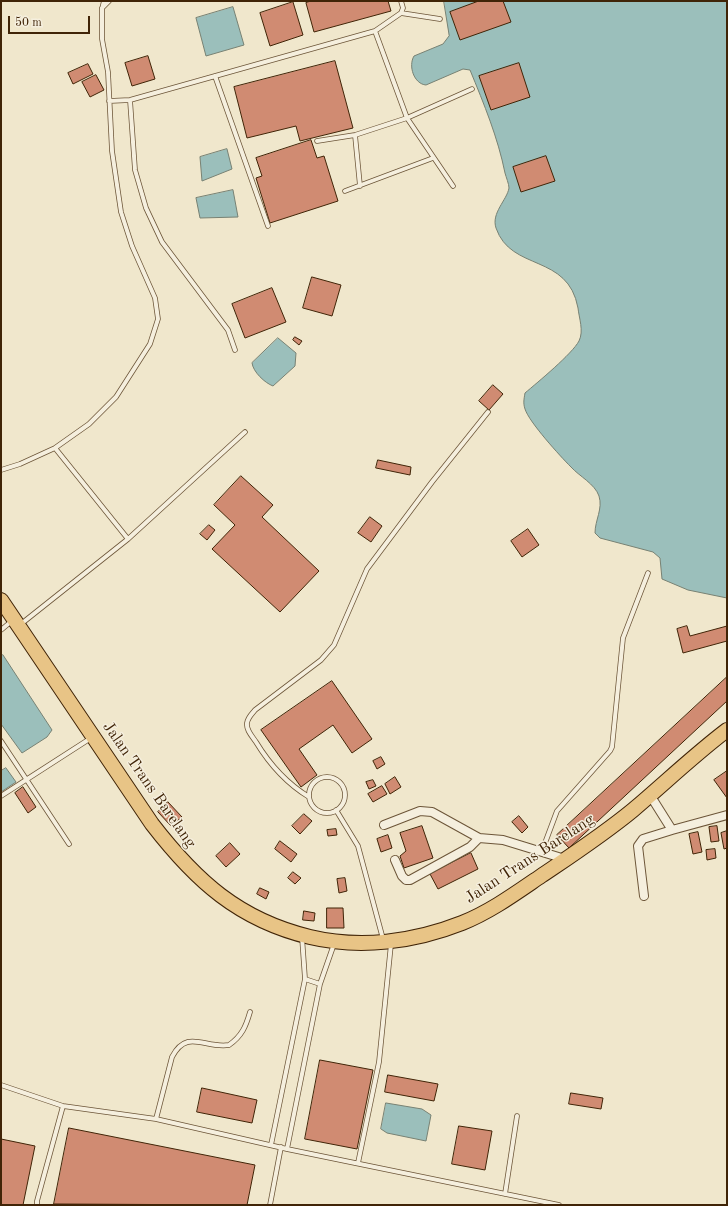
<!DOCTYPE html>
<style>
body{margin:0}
#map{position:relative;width:728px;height:1206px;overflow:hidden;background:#f0e7cc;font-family:"Old Standard TT",serif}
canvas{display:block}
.frame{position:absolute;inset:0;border:2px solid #402407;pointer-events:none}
.scale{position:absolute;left:8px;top:16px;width:82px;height:18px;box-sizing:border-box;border:2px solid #402407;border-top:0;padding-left:5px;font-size:12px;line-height:14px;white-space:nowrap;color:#402407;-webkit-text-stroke:3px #f5efde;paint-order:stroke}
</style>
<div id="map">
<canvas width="728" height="1206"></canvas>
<div class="frame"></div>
<div class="scale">50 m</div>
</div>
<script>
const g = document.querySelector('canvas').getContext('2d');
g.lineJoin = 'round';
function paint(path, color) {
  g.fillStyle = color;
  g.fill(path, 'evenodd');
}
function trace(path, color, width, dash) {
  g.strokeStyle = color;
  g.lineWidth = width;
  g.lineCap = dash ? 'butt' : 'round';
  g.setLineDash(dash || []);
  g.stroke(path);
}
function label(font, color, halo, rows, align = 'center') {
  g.font = font + ' "Old Standard TT",serif';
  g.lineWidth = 3;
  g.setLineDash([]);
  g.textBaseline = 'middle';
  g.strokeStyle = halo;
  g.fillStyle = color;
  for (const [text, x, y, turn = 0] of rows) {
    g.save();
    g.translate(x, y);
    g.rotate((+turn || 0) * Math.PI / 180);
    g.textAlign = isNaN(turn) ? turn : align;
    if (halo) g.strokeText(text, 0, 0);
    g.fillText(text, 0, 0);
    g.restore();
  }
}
const water = new Path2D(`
 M444 1H727V598L688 590 662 579 660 558 653 552 600 538 595 533C595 520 603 509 599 496 595 484 579 476 571 467 560 456 529 422 525 409 523 403 524 399 525 393 538 382 572 354 579 341 584 331 579 318 578 308 568 253 511 272 496 228 491 213 507 200 509 188 509 184 506 177 505 173 498 138 484 104 470 70L463 69 426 85C414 84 408 66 414 56L443 44 449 36Z
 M233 7 244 45 206 56 196 18Z
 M227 149 232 169 202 181 200 157Z
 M233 190 238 217 200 218 196 198Z
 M278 338 296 353 295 366 273 386C265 383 253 372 252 363Z
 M3 655 52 730 47 737 22 753 1 724V656Z
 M6 768 16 782 1 792V771Z
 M386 1103 422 1109 431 1115 426 1141 387 1133 381 1129Z`);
const building = new Path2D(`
 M311 1H388L391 11 314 32 306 3Z
 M479 1H503L511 22 460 40 450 12Z
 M293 2 303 35 270 46 260 13Z
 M148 56 155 79 132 86 125 63Z
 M335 61 353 128 300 141 296 126 247 138 234 87Z
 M519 63 530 97 491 110 479 76Z
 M88 64 93 74 73 84 68 73Z
 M96 75 104 90 90 97 82 82Z
 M311 140 317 158 324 156 338 201 270 223 256 178 262 176 256 158Z
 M546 156 555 181 521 192 513 167Z
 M312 277 341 285 332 316 303 308Z
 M272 288 286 322 245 338 232 304Z
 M295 337 302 341 299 345 293 340Z
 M493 385 503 394 489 410 479 401Z
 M378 460 411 467 410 475 376 468Z
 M241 476 273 505 262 517 319 571 280 612 212 549 235 525 214 505Z
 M370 517 382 526 371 542 358 533Z
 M209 525 215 530 207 540 200 534Z
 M528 529 539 545 522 557 511 541Z
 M687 626 690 636 727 626V641L683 653 677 629Z
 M727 677V701L569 848 557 835Z
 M332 681 372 739 352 753 333 725 299 749 317 775 301 787 261 730Z
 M381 757 385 764 377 769 373 761Z
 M727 771V798L714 780Z
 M395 777 401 787 390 794 385 784Z
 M373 780 376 786 369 789 366 782Z
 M382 786 387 794 373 802 368 794Z
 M23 787 36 807 28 813 15 793Z
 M168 802 182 817 171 826 158 812Z
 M304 814 312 821 300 834 292 826Z
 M519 816 528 827 522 833 512 822Z
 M422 826 433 858 404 868 400 856 406 851 400 833Z
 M717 826 719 841 711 842 709 827Z
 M336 829 337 835 328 836 327 830Z
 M727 831V848L724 849 721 833Z
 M698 832 702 852 693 854 689 834Z
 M388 835 392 848 381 852 377 839Z
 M280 841 297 854 291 862 275 849Z
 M230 843 240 854 226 867 216 856Z
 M715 849 716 858 707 860 706 850Z
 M471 853 478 869 438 889 430 874Z
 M293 872 301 878 295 884 288 878Z
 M345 878 347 891 339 893 337 879Z
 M260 888 269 892 266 899 257 894Z
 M327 908H343L344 928H327Z
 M304 911 315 913 314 921 303 920Z
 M320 1060 373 1070 357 1149 305 1139Z
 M388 1075 438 1084 434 1101 385 1092Z
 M202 1088 257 1100 252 1123 197 1112Z
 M571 1093 603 1098 601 1109 569 1104Z
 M459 1126 492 1131 485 1170 452 1164Z
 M69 1128 255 1165 247 1205 54 1204Z
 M1 1139 35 1146 23 1205H1Z`);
const service = new Path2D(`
 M102 8 109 1
 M401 13 440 19
 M375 31 407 118 472 89
 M215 76 268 226
 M130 100 135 170 146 208 162 242 228 330 235 350
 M109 101 130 100 375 31 401 13 403 8 401 1
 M355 135 360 186
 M317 141 355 135 407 118 453 186
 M345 191 433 158
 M1 470 20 464 55 448 89 424 116 397 150 344 158 319 155 298 132 246 121 212 112 151 108 72 102 39V9L104 1
 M128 539 245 432
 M21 624 128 539 55 448
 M1 630 13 620
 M1 741 69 844
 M309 795a18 18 0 1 1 36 0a18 18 0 1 1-36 0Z
 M1 796 91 738
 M309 797C286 783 270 765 256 742 252 736 246 730 247 723 248 717 252 714 255 710L321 660 334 645 367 569 432 482 488 412
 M336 810 358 846 383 939
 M542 851 557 811 610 751 612 747 623 638 648 573
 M305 979 320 984
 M1 1085 63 1106 156 1119 287 1149 559 1205
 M156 1119 172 1057C187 1028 205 1049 229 1045 242 1036 246 1026 250 1012
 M271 1145 305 979 302 937
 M287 1149 320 984 334 944
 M358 1163 379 1062 391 944
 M505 1194 517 1116
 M37 1205V1201L63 1106
 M270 1205 281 1147`);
const minor = new Path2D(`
 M650 795 672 830 727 815
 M384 825 420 811 432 812 479 838 503 840 565 859
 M395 860 402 876 406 880H410L470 847 479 838
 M644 896 638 846 643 839 672 830`);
const trunk = new Path2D(`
 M1 600 152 824C196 881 239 920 310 937 360 949 414 942 462 923 490 912 516 893 541 876 572 855 604 834 633 810 665 783 694 755 727 730`);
const streetNames = [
 ["Jalan Trans Barelang",149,785,55],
 ["Jalan Trans Barelang",530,859,-33]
];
paint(water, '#9bbfbb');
trace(water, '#778173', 1);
paint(building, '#d08b72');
trace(building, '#402407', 1);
trace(service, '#6c5538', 5.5);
trace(minor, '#6c5538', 10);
trace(trunk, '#402407', 16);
trace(service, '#f5efde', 4);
trace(minor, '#f5efde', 8);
trace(trunk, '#e8c486', 14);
label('16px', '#402407', '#f5efde', streetNames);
</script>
